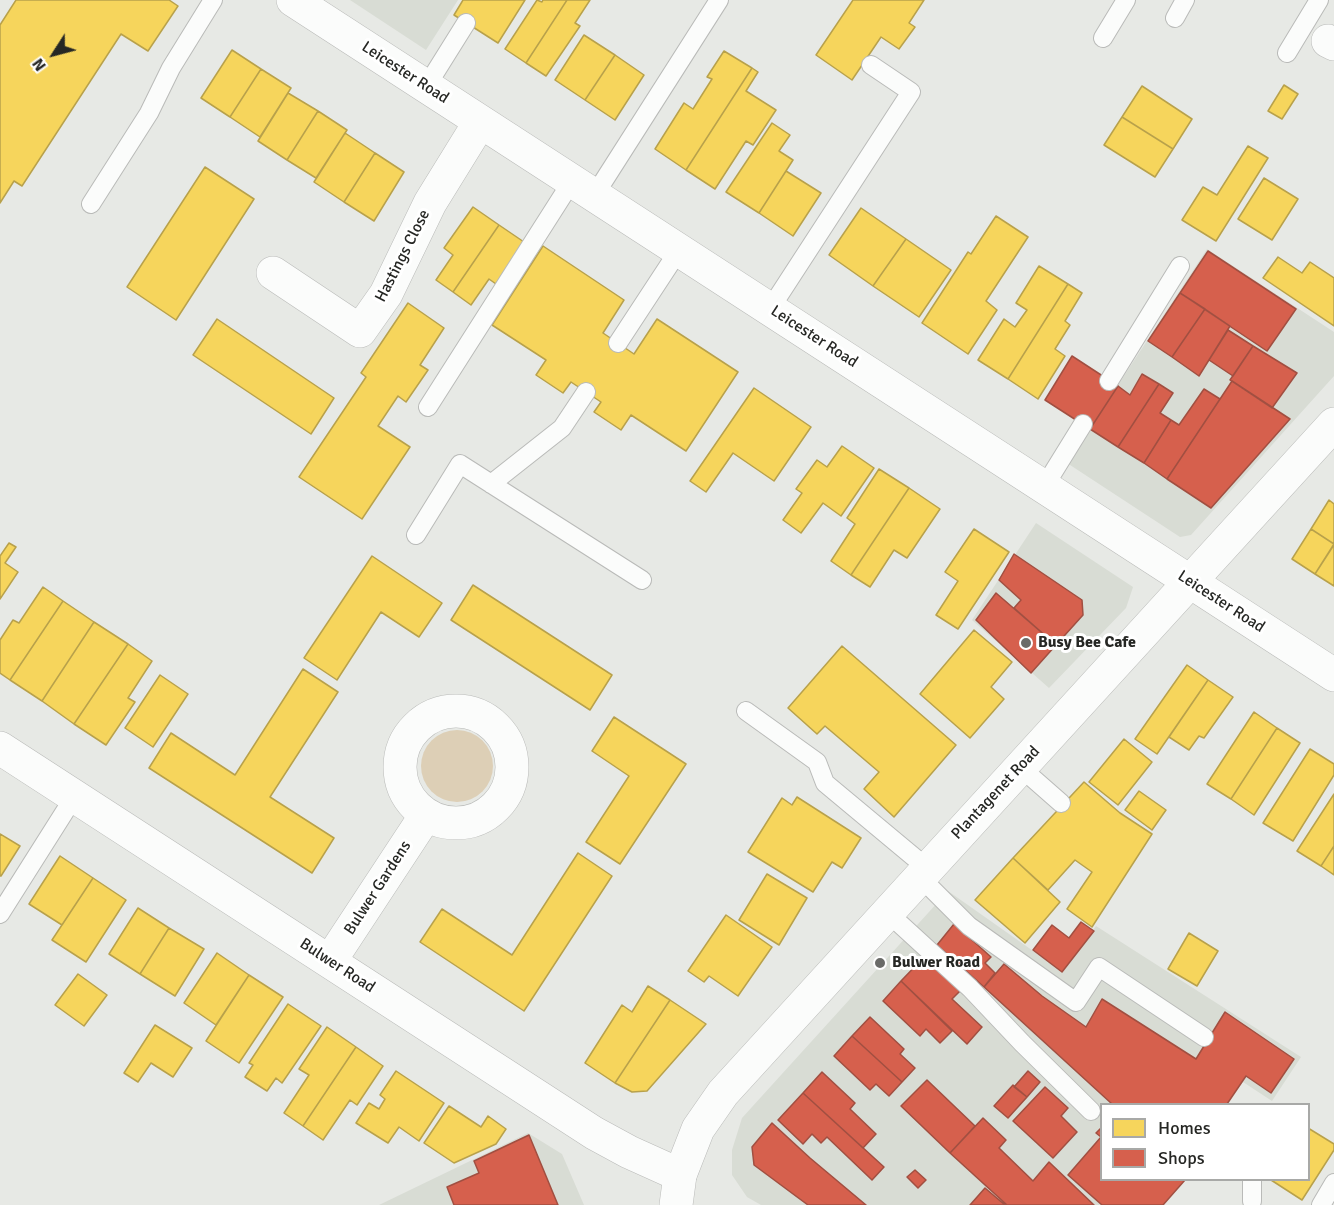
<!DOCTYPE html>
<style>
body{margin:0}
#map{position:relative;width:1334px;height:1205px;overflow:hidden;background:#e7e9e5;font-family:Signika,sans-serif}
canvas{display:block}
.legend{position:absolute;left:1100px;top:1103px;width:210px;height:78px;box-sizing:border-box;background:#fff;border:2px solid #a8a9a7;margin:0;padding:8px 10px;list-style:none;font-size:18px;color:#262724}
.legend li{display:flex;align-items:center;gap:12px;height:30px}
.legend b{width:30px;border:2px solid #a8a9a7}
.north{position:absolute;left:24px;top:24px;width:60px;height:60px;-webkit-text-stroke:4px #fff;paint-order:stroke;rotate:234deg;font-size:16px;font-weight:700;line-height:24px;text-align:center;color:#262724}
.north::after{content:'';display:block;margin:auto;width:21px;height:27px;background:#262724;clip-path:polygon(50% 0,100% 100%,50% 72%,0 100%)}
</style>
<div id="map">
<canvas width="1334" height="1205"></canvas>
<ul class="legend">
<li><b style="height:16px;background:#f6d55c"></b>Homes</li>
<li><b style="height:16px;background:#d6604d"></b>Shops</li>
</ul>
<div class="north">N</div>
</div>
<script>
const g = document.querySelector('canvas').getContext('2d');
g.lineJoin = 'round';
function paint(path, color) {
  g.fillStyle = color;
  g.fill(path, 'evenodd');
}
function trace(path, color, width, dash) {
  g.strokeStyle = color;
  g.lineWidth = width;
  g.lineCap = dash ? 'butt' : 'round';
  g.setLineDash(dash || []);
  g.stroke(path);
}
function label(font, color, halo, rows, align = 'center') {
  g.font = font + ' Signika,sans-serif';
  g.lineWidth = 6;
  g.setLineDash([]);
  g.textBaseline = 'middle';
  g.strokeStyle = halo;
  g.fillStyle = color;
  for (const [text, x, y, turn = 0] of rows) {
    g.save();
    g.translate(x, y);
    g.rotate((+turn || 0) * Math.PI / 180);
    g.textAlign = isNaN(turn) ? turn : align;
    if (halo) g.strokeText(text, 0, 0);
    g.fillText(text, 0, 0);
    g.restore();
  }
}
const built = new Path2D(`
 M350 0H458L426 50Z
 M1207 249 1334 332V376L1191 535 1180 537 1067 463Z
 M1036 523 1133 587 1126 608 1049 688 972 620Z
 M948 891 1063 972 1096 926 1301 1057 1272 1101 1243 1082 1227 1104H1102V1180H1174L1156 1205H761L747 1197 732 1175V1150L742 1118Z
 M528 1133 562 1154 584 1205H379Z`);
const green = new Path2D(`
 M421 766a36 36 0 1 1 72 0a36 36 0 1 1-72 0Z`);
const homes = new Path2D(`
 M16 0H169L178 6 148 51 121 34 22 186 14 181 0 203V25Z
 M463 0H525L498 43 454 15Z
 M537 0 542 2 543 0H567L526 63 505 49Z
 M567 0H590L575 23 580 26 546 76 526 63Z
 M853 0H924L909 23 915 27 899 49 881 37 852 80 816 55Z
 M584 35 615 55 585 100 555 80Z
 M232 50 261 69 230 117 201 98Z
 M724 51 752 68 686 170 655 149 684 103 693 109 712 79 707 77Z
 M615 55 644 75 615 120 585 100Z
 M752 68 758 72 746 91 776 110 753 145 746 141 715 189 686 170Z
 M261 69 291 88 260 137 230 117Z
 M1284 85 1298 94 1282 119 1268 111Z
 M1142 86 1192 119 1173 149 1122 117Z
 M288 93 318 111 287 160 258 141Z
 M318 111 347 130 316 178 287 160Z
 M1122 117 1173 149 1155 177 1104 145Z
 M772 123 790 135 779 151 793 160 759 213 726 192Z
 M345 133 375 153 344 202 314 182Z
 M1248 146 1268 158 1216 241 1182 220 1203 187 1217 195Z
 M375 153 404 172 374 221 344 202Z
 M205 167 254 199 176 320 127 287Z
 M786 171 821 193 793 236 759 213Z
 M1264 178 1298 199 1272 240 1238 219Z
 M473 207 499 225 453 292 436 280 453 255 444 248Z
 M861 208 906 239 873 286 829 255Z
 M996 216 1028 237 986 301 997 310 968 354 922 323 968 252 971 254Z
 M499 225 524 242 496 284 489 279 471 305 453 292Z
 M906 239 951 270 919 317 873 286Z
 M543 246 624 300 603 333 634 354 657 319 738 372 686 451 631 415 621 430 594 412 601 402 571 382 563 393 536 375 546 360 492 325Z
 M1278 257 1302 273 1310 262 1334 278V326L1263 278Z
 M1039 266 1068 284 1008 379 978 360 1004 319 1015 327 1027 310 1016 303Z
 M1068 284 1082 293 1065 321 1070 325 1055 349 1065 356 1038 399 1008 379Z
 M408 303 444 328 420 365 428 370 406 402 398 396 378 426 410 447 362 519 299 477 366 377 361 373Z
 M217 319 334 398 311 434 193 355Z
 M754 388 811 427 774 481 733 453 706 492 690 481Z
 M842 446 874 468 841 516 823 503 801 533 783 520 802 493 796 489 817 460 827 467Z
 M879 469 909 488 851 575 831 561 855 524 847 518Z
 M909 488 940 509 907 558 894 550 870 587 851 575Z
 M1329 500 1334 504V544L1311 529Z
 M974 529 1009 552 958 629 936 615 958 581 945 572Z
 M1311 529 1334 544 1315 574 1292 559Z
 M9 543 16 547 5 563 18 572 0 599V556Z
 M1334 545V586L1315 574Z
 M372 556 442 603 419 637 381 612 337 680 304 658Z
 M473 585 612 675 590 710 451 620Z
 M43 587 63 601 10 680 0 673V640L13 620 19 623Z
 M63 601 94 622 42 701 10 680Z
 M94 622 128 644 74 724 42 701Z
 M974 630 1012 662 991 687 1004 699 970 738 920 694Z
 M128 644 152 661 128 698 135 702 106 745 74 724Z
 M842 646 956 745 894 817 864 789 879 772 825 726 817 734 788 708Z
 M1187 665 1208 680 1157 754 1135 739Z
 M303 669 338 692 270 797 334 838 312 873 149 768 171 733 235 775Z
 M160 675 188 694 153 747 125 728Z
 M1208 680 1233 697 1204 738 1199 736 1189 750 1169 737Z
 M1254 712 1277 728 1231 799 1207 784Z
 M614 717 686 764 620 864 586 842 629 776 592 751Z
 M1277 728 1300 743 1254 815 1231 799Z
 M1124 739 1152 762 1118 805 1089 782Z
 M1310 749 1334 764V775L1293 841 1263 823Z
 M1084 782 1120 813 1152 834 1092 927 1067 909 1092 872 1075 860 1048 890 1013 858Z
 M1139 791 1166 810 1152 830 1125 810Z
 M1334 794V846L1321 866 1297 851Z
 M797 797 861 838 842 868 832 862 813 892 748 852 782 798 792 805Z
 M0 834 20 846 1 876H0Z
 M1334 846V875L1321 866Z
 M578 853 612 876 524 1011 420 942 442 909 512 955Z
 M60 856 93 878 62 925 29 904Z
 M1013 858 1060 902 1025 943 975 900Z
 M767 874 807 898 779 945 739 920Z
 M93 878 126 900 86 962 52 940Z
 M138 908 169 928 140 974 109 954Z
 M726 915 772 947 738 996 709 976 704 982 688 971Z
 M169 928 204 949 175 996 140 974Z
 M1189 933 1218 951 1197 986 1168 969Z
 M217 953 249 975 216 1025 184 1003Z
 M78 974 107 995 84 1026 55 1005Z
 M249 975 283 997 239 1063 206 1041Z
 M648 986 670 1000 615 1083 585 1063 622 1005 632 1012Z
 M670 1000 706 1024 647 1091 632 1092 615 1083Z
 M288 1004 321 1026 282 1083 276 1078 267 1091 245 1077 253 1065 249 1063Z
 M155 1025 192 1048 173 1077 151 1063 138 1082 124 1073Z
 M327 1027 356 1047 303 1126 284 1113 309 1075 299 1069Z
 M356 1047 383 1066 357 1105 350 1100 323 1140 303 1126Z
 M396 1071 444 1103 419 1141 399 1127 388 1143 356 1123 369 1103 379 1109 385 1099 380 1095Z
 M449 1106 481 1127 488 1116 506 1129 496 1144 454 1163 424 1143Z
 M1308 1128 1334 1144V1150L1302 1200 1271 1180H1308Z`);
const shops = new Path2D(`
 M1208 251 1296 309 1267 351 1180 293Z
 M1180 293 1205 309 1172 357 1148 341Z
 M1205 309 1230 326 1199 376 1172 357Z
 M1228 330 1253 346 1233 376 1209 360Z
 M1253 346 1297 373 1272 408 1230 380Z
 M1072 356 1118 386 1090 429 1045 400Z
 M1142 374 1159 384 1118 447 1090 429 1118 386 1130 395Z
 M1232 381 1290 419 1211 508 1167 479Z
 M1159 384 1173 393 1160 413 1171 420 1144 463 1118 447Z
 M1204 389 1220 399 1167 479 1144 463 1171 420 1179 425Z
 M1014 554 1082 600 1083 615 1056 645 1014 608 1021 600 999 580Z
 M996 593 1056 645 1031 673 976 620Z
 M1081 922 1094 931 1062 972 1033 950 1052 925 1069 938Z
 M954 924 991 957 985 963 995 973 984 987 937 945Z
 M925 956 961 990 952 999 982 1027 967 1044 901 981Z
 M1004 964 1042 996 1086 1027 1102 999 1196 1059 1225 1012 1294 1059 1271 1093 1246 1076 1227 1104H1112L984 987Z
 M901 981 952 1031 940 1043 926 1029 920 1036 883 1001Z
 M870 1017 904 1049 900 1054 915 1068 902 1082 852 1036Z
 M852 1036 902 1082 889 1096 876 1084 870 1090 834 1056Z
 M1028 1071 1040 1082 1027 1097 1014 1087Z
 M822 1072 855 1103 850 1109 876 1134 863 1148 803 1093Z
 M927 1080 975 1126 950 1153 901 1106Z
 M1013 1085 1027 1097 1008 1118 994 1106Z
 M1045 1087 1068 1108 1061 1116 1077 1132 1053 1158 1013 1121Z
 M803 1093 884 1167 872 1180 827 1137 821 1143 812 1134 803 1144 778 1120Z
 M983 1118 1006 1140 999 1148 1033 1181 1049 1162 1094 1205H1007L950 1153Z
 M772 1123 810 1158 866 1205H808L754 1165 752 1147Z
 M1102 1127V1180H1185L1163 1205H1102L1068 1175 1101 1137 1096 1133Z
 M529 1135 558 1205H454L447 1187 479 1173 474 1161Z
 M915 1170 926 1180 918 1188 907 1177Z
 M985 1188 1005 1205H970Z`);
const service = new Path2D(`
 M1175 18 1185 0
 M1103 38 1126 0
 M1287 53 1319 0
 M426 87 466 23
 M594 196 719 0
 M91 204 149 113 171 68 213 0
 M770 309 911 92 871 65
 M618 343 679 250
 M1109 381 1180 266
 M428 407 572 181
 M491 484 562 428 586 392
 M1044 487 1083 424
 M416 535 460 464 642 580
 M746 711 817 762 825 783 927 868
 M1020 767 1061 803
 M920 877 969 926 1076 1002 1099 967 1204 1037
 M888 913 970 988 1022 1043 1091 1111
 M0 914 74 797
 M1252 1180V1201
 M1321 1205 1334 1183`);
const minor = new Path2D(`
 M293 0 1334 675
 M1328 41 1334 44
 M273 273 360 331 386 294 430 203 480 122
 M400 767a56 56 0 1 1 112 0a56 56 0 1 1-112 0Z
 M0 748 594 1133 629 1152 680 1175
 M330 961 426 815`);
const tertiary = new Path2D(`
 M676 1205 680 1175 698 1129 723 1093 1334 424`);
const markers = [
 [1026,643,6,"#6a6b68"],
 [880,963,6,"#6a6b68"]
];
const streetNames = [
 ["Leicester Road",405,73,33],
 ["Hastings Close",403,256,-63],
 ["Leicester Road",814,337,33],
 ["Leicester Road",1221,602,33],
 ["Plantagenet Road",996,793,-47],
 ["Bulwer Gardens",378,888,-57],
 ["Bulwer Road",337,966,33]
];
const poiNames = [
 ["Busy Bee Cafe",1038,643],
 ["Bulwer Road",892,963]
];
paint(built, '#d8dcd4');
paint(green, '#ddcfb6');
paint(homes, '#f6d55c');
trace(homes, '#b8a14b', 1.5);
paint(shops, '#d6604d');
trace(shops, '#a14f41', 1.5);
trace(service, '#b9bab8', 20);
trace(minor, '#b9bab8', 34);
trace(tertiary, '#b9bab8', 34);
trace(service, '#fbfcfb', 18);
trace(minor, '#fbfcfb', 33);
trace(tertiary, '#fbfcfb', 33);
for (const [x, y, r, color] of markers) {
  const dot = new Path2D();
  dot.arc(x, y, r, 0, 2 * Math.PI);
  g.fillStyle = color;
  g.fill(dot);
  trace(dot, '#fff', 2);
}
label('16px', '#262724', '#fff', streetNames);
label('bold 16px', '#262724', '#fff', poiNames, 'left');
</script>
